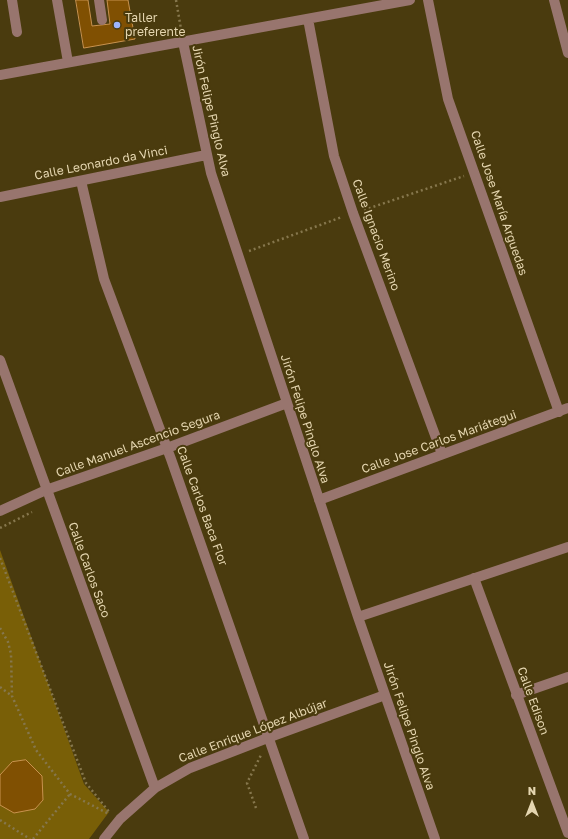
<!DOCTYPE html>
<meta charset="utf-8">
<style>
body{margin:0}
#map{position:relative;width:568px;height:839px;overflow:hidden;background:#4a3b0e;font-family:"Golos Text",sans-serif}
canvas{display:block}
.north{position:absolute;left:512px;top:783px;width:40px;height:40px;-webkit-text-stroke:3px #4a3b0e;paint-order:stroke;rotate:0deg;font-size:11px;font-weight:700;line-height:16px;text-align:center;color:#e5d6b0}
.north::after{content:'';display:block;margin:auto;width:14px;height:18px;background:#e5d6b0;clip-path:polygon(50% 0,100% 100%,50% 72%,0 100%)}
</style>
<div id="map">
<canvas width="568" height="839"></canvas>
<div class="north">N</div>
</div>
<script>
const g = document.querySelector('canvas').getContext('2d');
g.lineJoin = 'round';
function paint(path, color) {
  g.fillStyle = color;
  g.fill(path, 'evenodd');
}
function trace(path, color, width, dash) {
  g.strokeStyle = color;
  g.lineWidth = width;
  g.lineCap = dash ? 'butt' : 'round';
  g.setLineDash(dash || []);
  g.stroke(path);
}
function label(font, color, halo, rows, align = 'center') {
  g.font = font + ' "Golos Text",sans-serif';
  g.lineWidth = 4;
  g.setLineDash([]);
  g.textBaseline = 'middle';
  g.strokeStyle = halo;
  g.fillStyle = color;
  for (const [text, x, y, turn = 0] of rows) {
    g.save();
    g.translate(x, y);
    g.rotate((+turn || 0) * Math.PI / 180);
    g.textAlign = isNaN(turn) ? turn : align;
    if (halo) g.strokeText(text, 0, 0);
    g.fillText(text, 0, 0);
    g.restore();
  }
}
const green = new Path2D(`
 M0 550 84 784 109 812 89 839H0Z`);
const building = new Path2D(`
 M76 0H88L92 26 110 24 107 0H128L135 39 84 48Z
 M26 760 42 776 43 800 35 809 14 813 0 805V775L12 762Z`);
const path = new Path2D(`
 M176 0 181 29
 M364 210 464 176
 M249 251 342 217
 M0 528 32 512
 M0 558 86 783 110 813
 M0 628 8 642 11 654 12 696 36 750 70 794 109 814
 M0 687 12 696
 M256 808 247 783 261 755
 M0 820 30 839
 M33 839 70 794`);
const minor = new Path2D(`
 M12 0 17 32
 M57 0 68 62
 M99 0 102 20
 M428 0 448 99 559 412
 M554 0 568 53
 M308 19 334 156 353 213 442 454
 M183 42 211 173 358 617 435 839
 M0 75 410 0
 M81 181 104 279 171 459 304 839
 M0 197 206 155
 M0 360 155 788
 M319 500 568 408
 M0 511 46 490 167 448 287 403
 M474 578 568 833
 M358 617 568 547
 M516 695 568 677
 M104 839 120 819 155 788 190 768 270 737 385 695`);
const markers = [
 [117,25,4,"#9cb4fd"]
];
const poiNames = [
 ["Taller",125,18],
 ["preferente",125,32]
];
const streetNames = [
 ["Jirón Felipe Pinglo Alva",211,111,77],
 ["Calle Leonardo da Vinci",101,163,-11],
 ["Calle Jose María Arguedas",499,203,71],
 ["Calle Ignacio Merino",376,235,70],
 ["Jirón Felipe Pinglo Alva",305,419,72],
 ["Calle Jose Carlos Mariátegui",439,442,-20],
 ["Calle Manuel Ascencio Segura",138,444,-20],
 ["Calle Carlos Baca Flor",202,506,70],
 ["Calle Carlos Saco",89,570,70],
 ["Calle Edison",533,701,70],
 ["Jirón Felipe Pinglo Alva",409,726,71],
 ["Calle Enrique López Albújar",253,731,-21]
];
paint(green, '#795f07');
paint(building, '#805002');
trace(building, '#c8924f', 1);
trace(path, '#86774d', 2.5, [2, 3]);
trace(minor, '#98756e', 10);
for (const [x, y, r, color] of markers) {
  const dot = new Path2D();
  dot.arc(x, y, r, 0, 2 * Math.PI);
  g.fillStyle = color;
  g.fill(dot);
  trace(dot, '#4a3b0e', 1.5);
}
label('12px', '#e5d6b0', '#4a3b0e', poiNames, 'left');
label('12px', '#e5d6b0', '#4a3b0e', streetNames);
</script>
